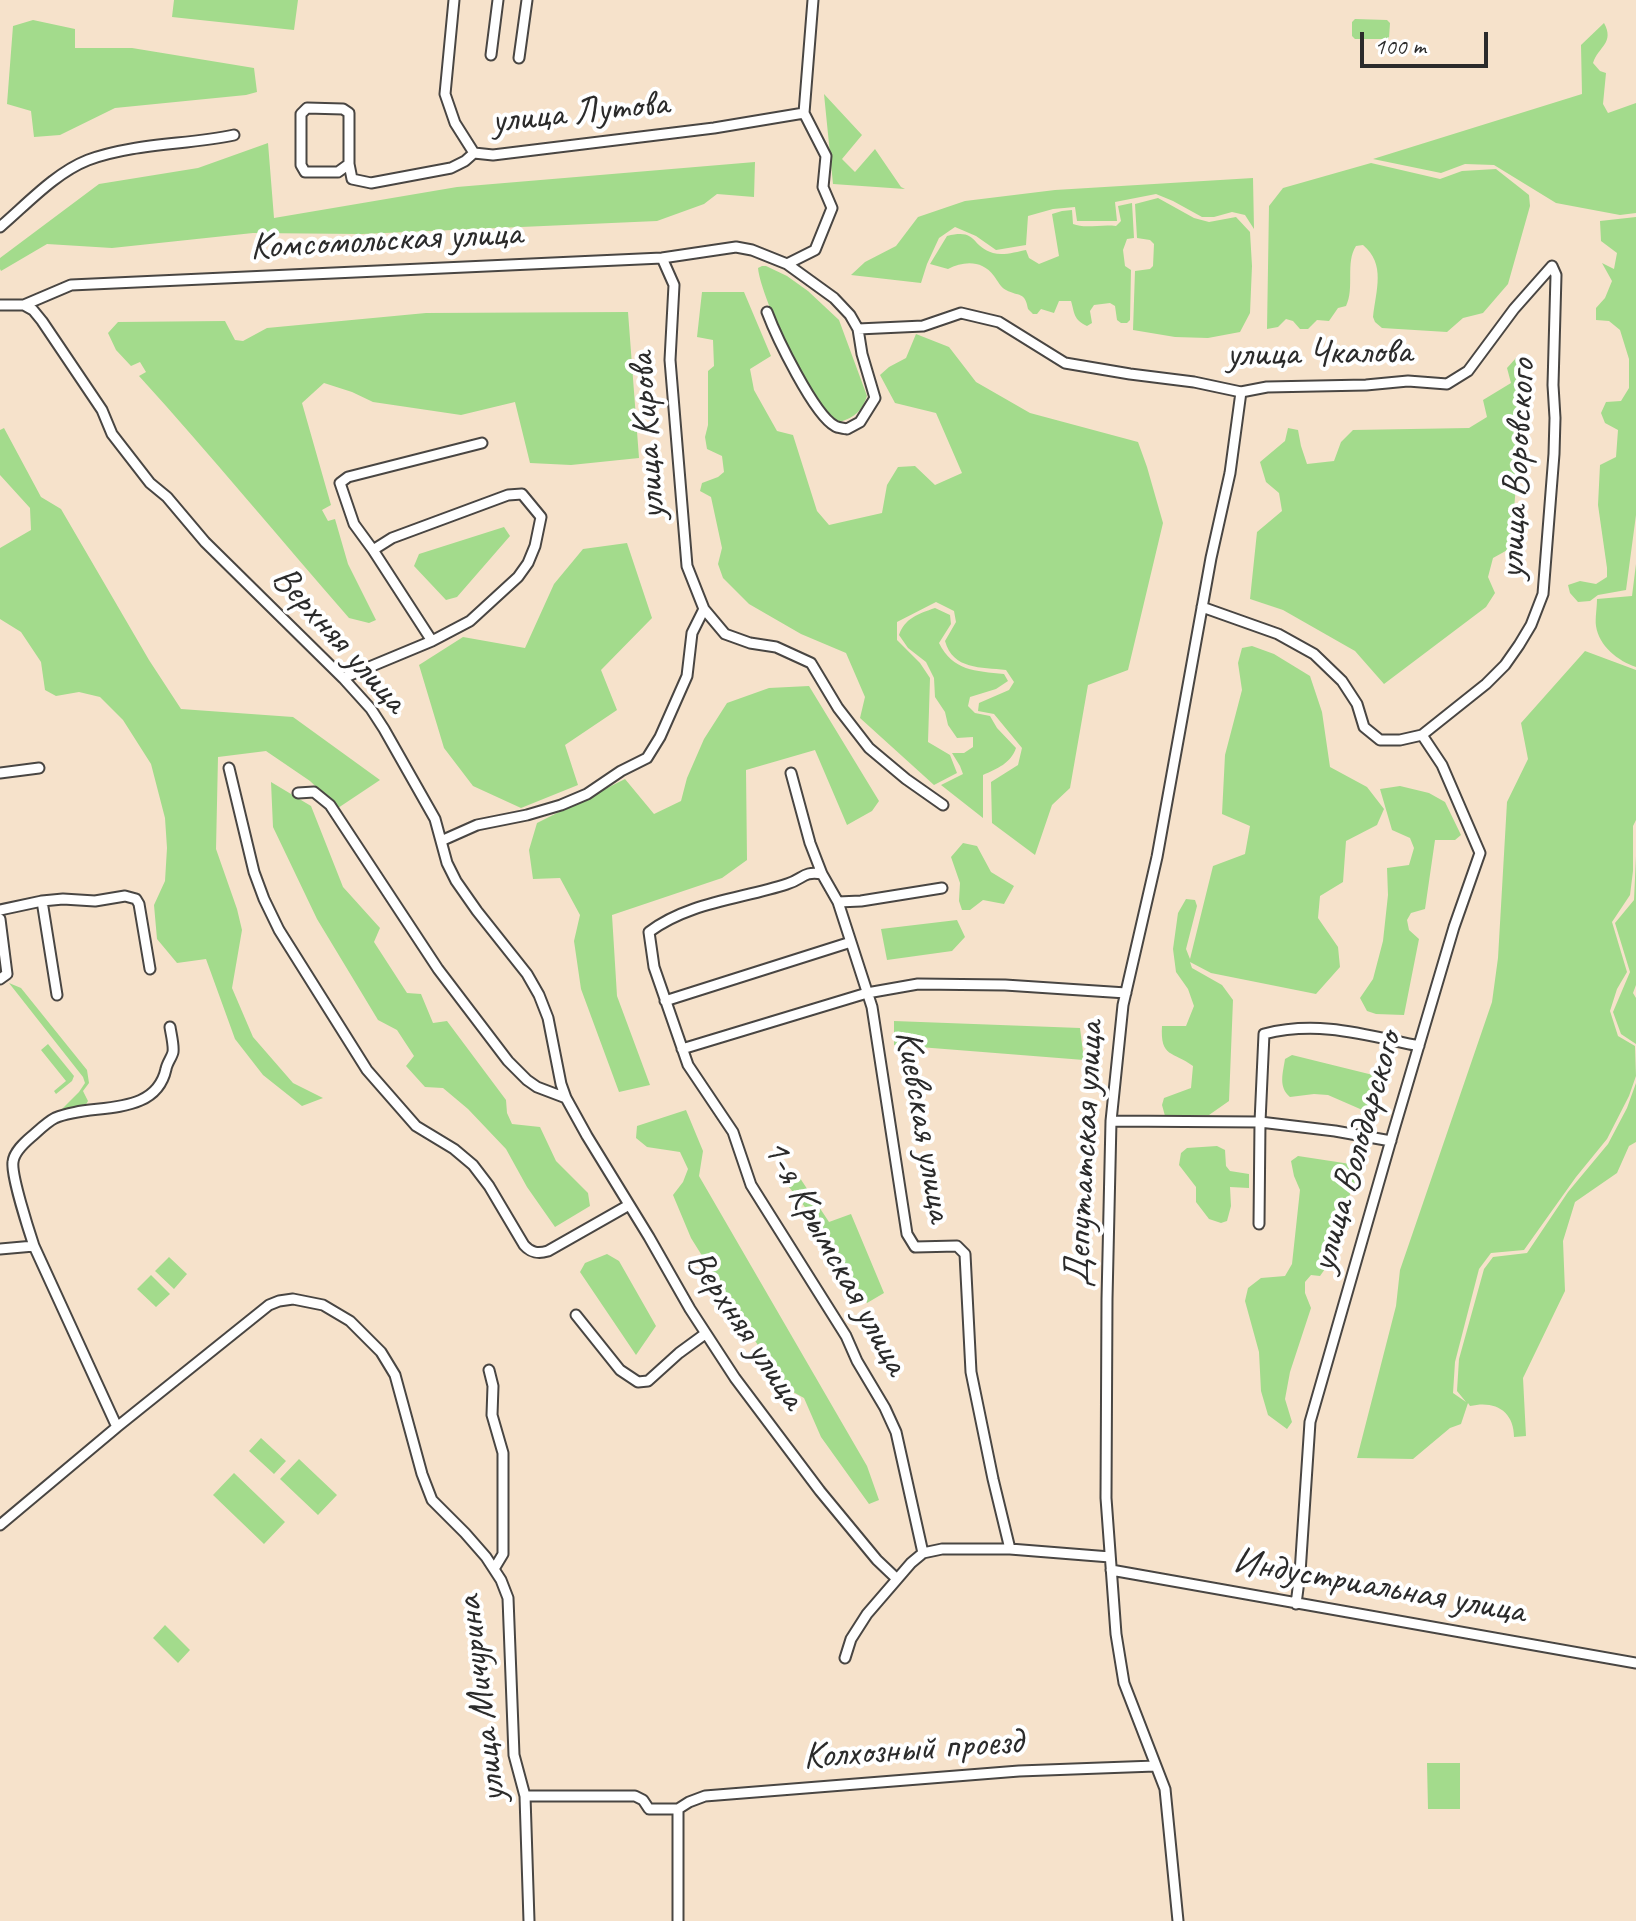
<!DOCTYPE html>
<meta charset="utf-8">
<style>
body{margin:0}
#map{position:relative;width:1636px;height:1921px;overflow:hidden;background:#f6e2cb;font-family:Caveat,sans-serif}
canvas{display:block}
.scale{position:absolute;left:1360px;top:32px;width:128px;height:36px;box-sizing:border-box;border:4px solid #2b2b2b;border-top:0;padding-left:10px;font-size:24px;line-height:28px;white-space:nowrap;color:#2b2b2b;-webkit-text-stroke:6px #fff;paint-order:stroke}
</style>
<div id="map">
<canvas width="1636" height="1921"></canvas>
<div class="scale">100 m</div>
</div>
<script>
const g = document.querySelector('canvas').getContext('2d');
g.lineJoin = 'round';
function paint(path, color) {
  g.fillStyle = color;
  g.fill(path, 'evenodd');
}
function trace(path, color, width, dash) {
  g.strokeStyle = color;
  g.lineWidth = width;
  g.lineCap = dash ? 'butt' : 'round';
  g.setLineDash(dash || []);
  g.stroke(path);
}
function label(font, color, halo, rows, align = 'center') {
  g.font = font + ' Caveat,sans-serif';
  g.lineWidth = 8;
  g.setLineDash([]);
  g.textBaseline = 'middle';
  g.strokeStyle = halo;
  g.fillStyle = color;
  for (const [text, x, y, turn = 0] of rows) {
    g.save();
    g.translate(x, y);
    g.rotate((+turn || 0) * Math.PI / 180);
    g.textAlign = isNaN(turn) ? turn : align;
    if (halo) g.strokeText(text, 0, 0);
    g.fillText(text, 0, 0);
    g.restore();
  }
}
const green = new Path2D(`
 M174 0H298L294 30 172 17Z
 M1355 19 1387 20 1390 23 1389 38 1387 39H1355L1352 36V22Z
 M33 20 75 29V48H132L254 68 257 92 246 95 115 108 60 135 34 137 31 111 7 104 13 26Z
 M1604 23C1615 43 1598 47 1593 63L1600 71 1606 73 1603 104 1608 113 1636 103V213L1620 215 1556 203 1494 165 1465 164 1441 173 1373 159 1582 94 1581 45Z
 M824 94 862 135 842 159 855 172 875 149 901 187 905 189 833 184Z
 M268 143 274 218 457 187 755 162 754 197 717 194 704 204 657 221 362 234 253 233 112 248 47 244 1 271 0 269V258L99 184 198 168Z
 M1371 163 1440 179 1462 171 1496 169 1529 195 1530 206 1508 284 1483 313 1463 318 1447 332 1382 328 1375 322 1373 317C1376 290 1386 264 1363 245L1356 246C1345 263 1355 288 1346 306L1338 308 1329 321 1317 320 1308 329H1300L1293 321 1286 319 1278 327 1267 329 1269 206 1283 188Z
 M1253 178 1254 229 1245 215 1232 212 1214 217H1202L1173 201 1156 194 1115 202 1117 221H1077L1075 207 1053 209 1028 216 1026 245 996 250 976 236 955 227 939 238 927 264 921 283 851 275 865 262 896 246 918 217 965 201 1055 190Z
 M1158 198 1194 218 1209 222 1236 217 1250 232 1252 266 1250 313 1240 332 1208 338 1175 337 1133 330 1135 271 1150 269 1153 266 1154 244 1150 240 1137 238 1135 204Z
 M1132 203 1134 238 1127 239 1123 250 1125 266 1131 270 1130 320 1127 323H1121L1117 320 1115 306 1110 303 1094 305 1090 311 1092 323 1087 326C1073 319 1075 314 1071 301H1059L1054 313 1041 309 1037 314H1033L1028 309C1025 291 1019 297 1006 290 1000 287 998 281 994 276 982 260 964 261 948 269L930 264 947 236C978 228 970 246 993 253 1003 256 1016 252 1026 250L1029 258 1039 264 1059 256 1052 214 1062 211 1072 210 1073 224C1085 229 1101 224 1116 226L1121 221 1118 206Z
 M1636 217V515L1626 590 1598 595 1590 601 1578 602 1570 593 1568 585 1580 581 1596 584 1607 577V568L1598 505 1600 465 1616 457 1618 430 1605 423 1601 413 1606 402 1621 401 1629 388V359L1620 330 1609 321 1596 320V308L1605 298 1612 281 1602 263 1614 269 1617 253 1601 241 1600 221Z
 M762 266H766L787 276 808 291 839 320 867 396C862 411 855 417 840 422 813 408 761 299 758 268Z
 M702 292H744L771 356 750 369 754 390 777 431 793 435 817 511 829 525 882 513 887 485 898 467 915 466 935 485 962 473 936 413 895 403 880 375 889 367 906 358 916 334 949 347 976 382 1030 413 1138 442 1147 467 1163 523 1128 670 1088 685 1070 788 1052 805 1035 855 992 823 991 782 1018 765 1022 748 994 714 978 711 979 703 1009 690 1014 682 1006 670C981 667 953 670 945 641L956 622 954 611 936 602 897 622V640L920 663 930 678 928 742 950 755 957 773 934 785 860 718 865 697 846 653 801 634 749 604 723 578 718 564 722 548 711 497 700 491 702 483 718 477 724 472 722 456 707 449 705 437 708 425V371L714 366 713 340 697 337Z
 M628 312 639 458 571 465 530 463 515 402 461 415 373 402 352 392 324 383 302 403 331 505 322 510 328 521 335 519 348 564 376 620 369 623 349 618C279 538 211 455 139 376L146 372 140 362 131 366 116 350 108 333 118 322 225 321 235 340 243 341 267 328 426 313Z
 M1516 358H1526L1511 548 1493 558 1488 577 1495 593 1486 607 1384 684 1355 651 1283 610 1250 599 1257 532 1282 511 1279 493 1266 482 1260 462 1285 441 1288 428 1298 430 1301 446 1307 464 1334 461 1341 442 1353 430 1469 428 1487 417 1483 400 1511 383 1507 368Z
 M4 428 41 497 61 509 149 660 181 709 293 717 380 780 338 808 310 781 266 751 218 757 216 849 237 909 242 930 232 988 253 1037 293 1083 323 1098 302 1106 263 1075 235 1039 206 959 177 963 157 939 154 905 165 881 167 848 165 818 151 764 123 720 100 697 79 692 56 696 45 690 41 662 21 632 0 619V548L31 530 30 508 0 475V430Z
 M504 527 510 536 457 597 446 600 414 566 419 554Z
 M627 543 652 618 601 670 617 710 565 745 578 785 521 808 473 786 444 748 419 665 463 637 525 648 554 584 583 549Z
 M1636 564V667C1618 661 1599 646 1596 626 1595 618 1597 608 1597 599L1632 596Z
 M935 608 950 615 951 624 939 643C953 671 975 671 1004 674L1008 681 996 689 970 697 968 706 975 713 990 716 997 728 1016 748C1011 763 997 769 983 775V818L941 785 963 774 960 766 952 753H964L973 747V737L957 738 948 725 945 712 935 697 934 678 926 662 908 648 899 635C905 618 918 614 935 608Z
 M1252 646 1274 654 1310 676 1322 712 1330 767 1367 787 1384 809 1377 825 1346 841 1343 882 1320 896 1318 918 1338 947 1340 967 1316 994 1211 973 1190 962 1192 968 1222 985 1233 1000 1229 1101 1209 1115 1165 1116 1162 1105 1164 1098 1191 1088 1193 1066C1173 1051 1160 1058 1162 1026H1186L1194 1006 1188 989 1176 972 1173 949 1178 913 1186 899 1195 900 1197 906 1186 949 1190 959 1213 866 1245 854 1250 826 1222 814 1225 755 1242 690 1238 663 1242 648Z
 M1585 651 1636 670V820L1633 826V871L1630 895 1612 922 1627 972 1617 989 1610 1011 1618 1036 1635 1046 1636 1076 1629 1096 1607 1139 1576 1177 1524 1250 1491 1253 1479 1269 1455 1362 1453 1393 1466 1402 1457 1391 1459 1359 1484 1269 1493 1257 1527 1253 1568 1192 1608 1144 1627 1108 1636 1083V1142L1629 1146 1617 1173 1575 1202 1563 1241 1565 1291 1523 1378 1526 1436 1514 1437C1514 1411 1495 1400 1470 1406L1468 1403 1461 1424 1450 1428 1413 1459 1357 1458 1396 1306 1400 1270 1492 1002 1498 958 1507 802 1528 759 1521 723Z
 M809 686 879 801 872 811 847 825 815 750 746 770 747 860 722 878 612 915 617 996 650 1085 619 1092 581 989 574 941 580 915 560 878 533 879 529 850 537 823 625 779 654 814 681 801 687 778 704 739 727 703 769 688Z
 M271 782 311 806 343 887 380 928 374 942 407 993 421 994 433 1023 447 1021 506 1100 507 1113 512 1124 540 1127 556 1161 588 1193 590 1206 555 1227 527 1187 506 1149 468 1109 443 1088 425 1087 406 1066 414 1056 397 1030 378 1020 317 919 273 827Z
 M1400 786 1429 793 1445 802 1461 835 1455 840H1435L1425 909 1411 913 1407 920 1409 930 1419 939 1404 1015 1376 1014 1367 1011 1360 998 1373 979 1383 941 1388 895 1387 868 1409 865 1414 848 1410 838 1392 830 1380 789Z
 M963 843 977 846 991 872 1014 886 1004 904 983 900 970 910H962L959 901 960 883 951 857Z
 M1636 856V985L1633 993 1636 998V1044L1621 1034 1613 1012 1630 972 1615 923 1634 900Z
 M957 920 965 937 952 951 887 960 881 929Z
 M9 983 21 988 87 1070 89 1083 83 1091 88 1101 85 1106 58 1113 79 1092 85 1083 83 1077Z
 M894 1021 1080 1028 1084 1060 894 1045Z
 M48 1044 74 1076 72 1081 56 1094 54 1091 66 1081 41 1050Z
 M1292 1055 1373 1075C1383 1088 1380 1102 1367 1112L1328 1095 1314 1094 1290 1097C1278 1087 1283 1073 1285 1059Z
 M686 1110 703 1151 699 1176 867 1466 879 1500 869 1504 821 1437 804 1398 784 1387 691 1238 673 1195 683 1182 688 1169 680 1152 647 1147 636 1138 637 1126Z
 M1217 1146 1225 1150 1226 1166 1230 1171 1249 1174V1188L1230 1187 1231 1206 1227 1221 1221 1223 1209 1219 1196 1202V1187L1179 1165 1181 1153 1187 1148Z
 M1298 1156 1357 1165 1360 1171 1343 1211 1327 1266 1320 1276 1311 1275 1305 1282V1293L1311 1308 1290 1372 1285 1399 1292 1422 1287 1429 1268 1415 1261 1391 1259 1352 1245 1301 1248 1288 1261 1278 1285 1276 1292 1264 1300 1190 1294 1176 1291 1161Z
 M794 1169 829 1222 851 1214 884 1293 867 1303 816 1221 781 1177Z
 M607 1254 619 1261 656 1326 636 1355 580 1272 585 1263Z
 M169 1257 187 1274 174 1289 155 1271Z
 M151 1275 170 1294 156 1307 137 1289Z
 M261 1438 286 1461 274 1474 249 1451Z
 M299 1459 337 1495 318 1515 280 1479Z
 M234 1473 285 1522 264 1544 213 1495Z
 M165 1625 190 1650 178 1663 153 1638Z
 M1427 1763H1460V1809H1428Z`);
const minor = new Path2D(`
 M454 0 445 94 455 123 474 153 493 155 714 128 804 113
 M491 55 498 0
 M519 58 527 0
 M349 164 338 172H305L301 165V114L307 108 343 109 349 113V164L352 179 371 183 451 168 465 161 474 153
 M0 227C27 204 55 173 88 160 134 143 187 145 234 135
 M662 258 674 285 670 360 687 566 704 609 725 634 750 643 776 647 811 663 838 708 869 748 906 779 943 805
 M787 264 815 250 832 208 823 187 826 156 804 113 813 0
 M0 305H24L71 285 662 258 736 247 752 250 787 264 834 298 850 315 858 329 923 326 961 313 999 322 1065 363 1130 374 1194 382 1241 392 1267 387 1366 385 1408 381 1447 384 1468 371 1514 309 1552 266
 M24 305 33 310 42 321 102 410 112 434 150 483 167 497 205 542 343 678 371 709 384 729 435 819 447 863 456 881 477 911 527 974 539 995 548 1018 561 1084 566 1098 587 1136 649 1237 690 1309 735 1378 820 1491 877 1560 897 1579
 M767 312C776 336 814 415 835 426 838 428 843 428 847 429L860 422 875 398 862 354 858 329
 M373 550 432 641
 M1202 607 1278 634 1314 654 1342 681 1357 704 1364 727 1380 740H1400L1422 735 1486 684 1505 665 1519 645 1531 625 1543 594 1554 454 1555 418 1553 385 1556 275 1552 266
 M343 678 432 641 470 621 518 577 528 563 535 546 541 517 522 494 508 495 392 538 373 550 354 524 340 483 348 477 482 443
 M229 768 254 872 264 899 279 930 367 1070 416 1126 454 1149 473 1165 489 1186 524 1245C531 1253 538 1254 548 1251L629 1205
 M0 773 39 768
 M791 773 810 843 822 874 838 902 872 1007 907 1234 915 1247 957 1246 965 1254 971 1372 993 1479 1010 1549
 M298 793 314 792 330 805 438 969 508 1061 527 1080 537 1087 566 1098
 M441 841 477 825 527 815 561 805 587 794 621 771 647 758 660 737 687 676 692 633 704 609
 M822 874C802 871 804 879 787 884 741 899 689 902 649 932L654 967 688 1065 733 1132 751 1185 846 1336 857 1361 885 1408 896 1432 923 1553
 M42 901 57 995
 M838 902 861 901 942 888
 M0 910 42 901 63 899 95 901 125 896 136 899 139 904 150 969
 M0 919 7 974 0 979
 M665 1001 851 942
 M170 1027C171 1034 174 1045 173 1052 172 1057 167 1063 166 1069 155 1119 91 1102 55 1118 47 1122 38 1131 31 1137 24 1143 14 1152 13 1162 11 1175 29 1231 34 1246L117 1427 269 1305 279 1301 293 1299 323 1305 350 1321 381 1352 395 1375 422 1474 432 1500 465 1533 486 1557 501 1580 508 1598 514 1755 525 1796 529 1921
 M682 1049 867 993 918 984 1005 985 1126 993
 M1111 1121 1260 1122 1335 1131 1391 1141
 M1259 1224 1260 1122 1264 1034C1319 1020 1365 1035 1419 1046
 M0 1249 34 1246
 M576 1315 620 1370 638 1382 648 1381 679 1353 705 1334
 M489 1370 493 1386 492 1415 503 1453V1554L494 1569
 M0 1525 117 1427
 M1111 1570 1636 1663
 M1296 1604 1300 1573 1310 1422 1393 1133 1454 927 1480 853 1442 765 1422 735
 M845 1658 851 1639 867 1614 911 1563 923 1553 942 1549H1010L1110 1557
 M525 1796H635L643 1800 649 1809H678L689 1802 705 1796 1019 1771 1155 1766
 M678 1809V1921
 M1178 1921 1165 1789 1124 1683 1116 1634 1106 1498 1107 1299 1111 1121 1123 1005 1157 857 1211 558 1230 473 1241 392`);
const streetNames = [
 ["улица Лутова",580,113,-6],
 ["Комсомольская улица",386,241,-3],
 ["улица Чкалова",1319,354,-1],
 ["улица Кирова",648,436,-94],
 ["улица Воровского",1518,469,-87],
 ["Верхняя улица",339,640,48],
 ["Киевская улица",923,1126,80],
 ["улица Володарского",1357,1152,-74],
 ["Депутатская улица",1085,1154,-87],
 ["1-я Крымская улица",835,1257,61],
 ["Верхняя улица",745,1330,56],
 ["Индустриальная улица",1379,1587,10],
 ["улица Мичурина",482,1699,-97],
 ["Колхозный проезд",913,1750,-4]
];
paint(green, '#a3db8c');
trace(minor, '#494643', 13);
trace(minor, '#fff', 9);
label('38px', '#2b2b2b', '#fff', streetNames);
</script>
